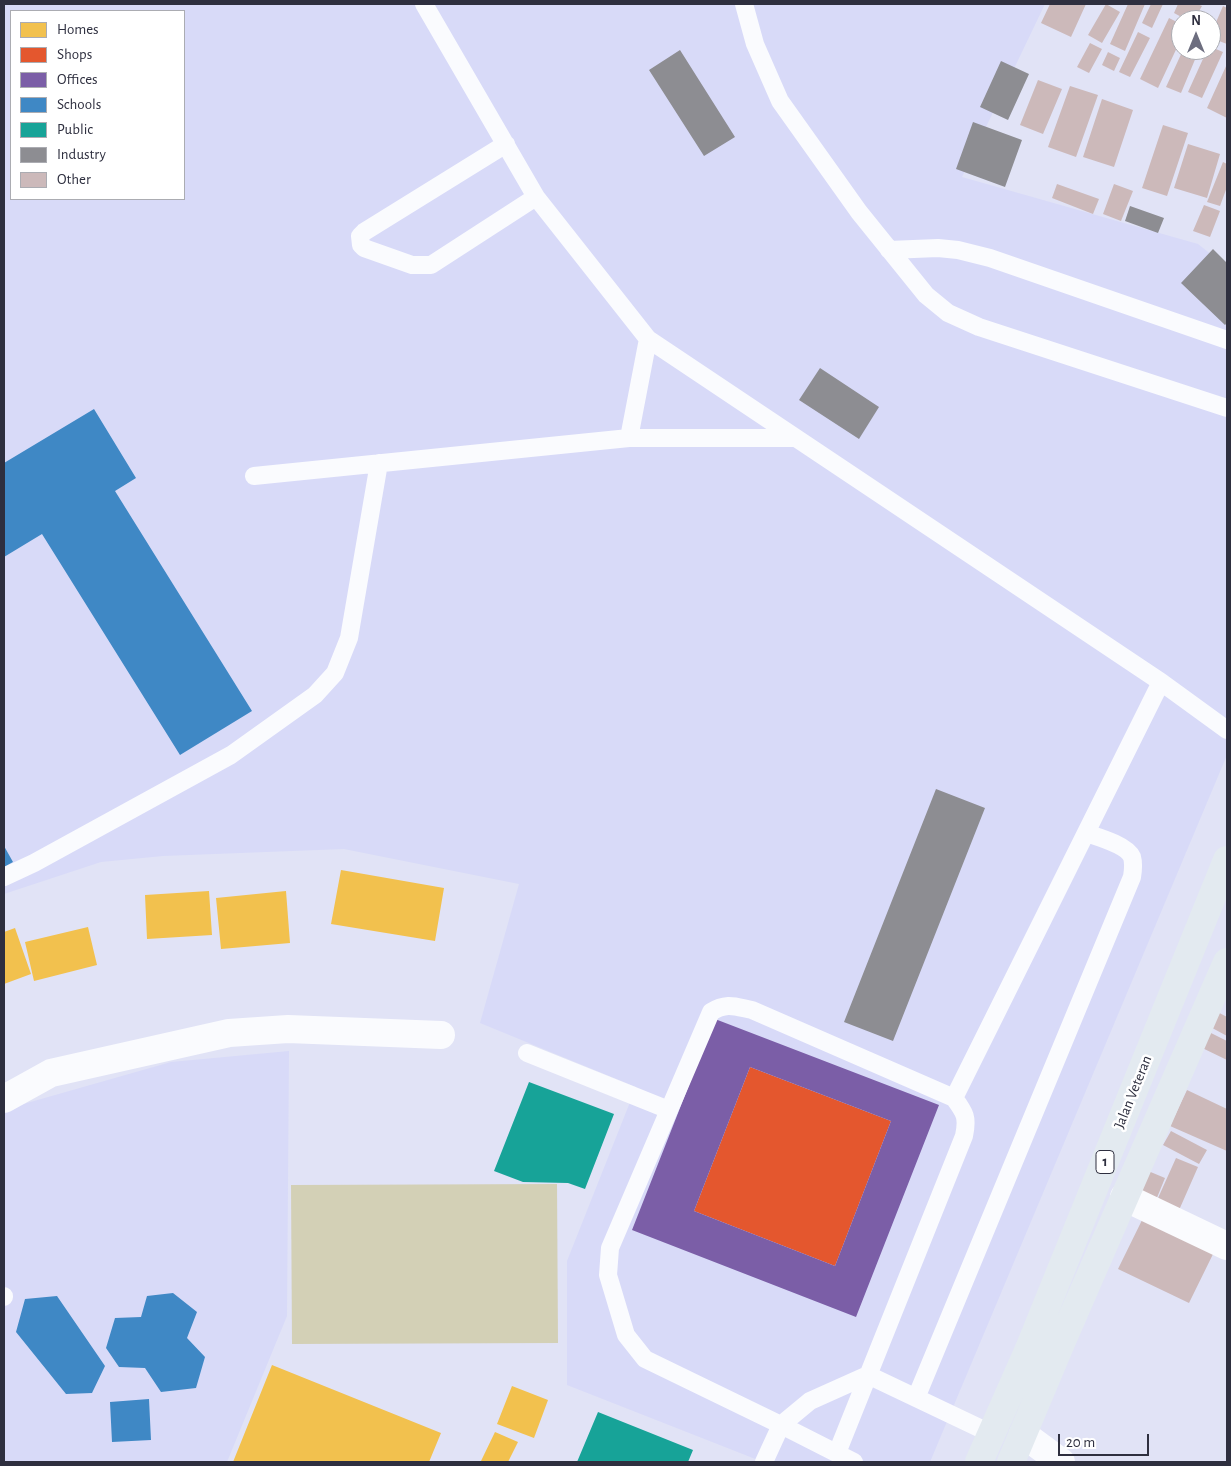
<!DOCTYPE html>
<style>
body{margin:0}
#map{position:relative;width:1231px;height:1466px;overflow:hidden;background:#e1e3f6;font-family:"Alegreya Sans",sans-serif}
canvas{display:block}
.frame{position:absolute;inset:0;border:5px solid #2e2f3f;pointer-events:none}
.legend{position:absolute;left:10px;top:10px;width:175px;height:190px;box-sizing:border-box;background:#fff;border:1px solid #abacb2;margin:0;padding:6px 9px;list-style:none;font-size:15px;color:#2e2f3f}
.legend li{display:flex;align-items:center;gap:10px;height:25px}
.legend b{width:25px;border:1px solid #abacb2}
.north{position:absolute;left:1171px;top:10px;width:50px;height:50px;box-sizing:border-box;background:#fff;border:1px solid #abacb2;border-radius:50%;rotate:0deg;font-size:14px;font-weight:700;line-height:20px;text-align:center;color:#2e2f3f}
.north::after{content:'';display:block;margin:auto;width:18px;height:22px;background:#6d6e7f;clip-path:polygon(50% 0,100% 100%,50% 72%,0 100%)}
.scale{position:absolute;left:1058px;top:1434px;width:91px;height:22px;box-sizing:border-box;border:2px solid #2e2f3f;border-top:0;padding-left:6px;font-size:15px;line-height:18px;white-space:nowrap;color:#2e2f3f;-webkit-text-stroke:4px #fff;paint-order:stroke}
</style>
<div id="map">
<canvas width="1231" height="1466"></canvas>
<div class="frame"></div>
<ul class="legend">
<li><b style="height:14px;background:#f2c14e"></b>Homes</li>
<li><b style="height:14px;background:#e4572e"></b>Shops</li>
<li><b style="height:14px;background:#7b5ea7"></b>Offices</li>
<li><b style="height:14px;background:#3f88c5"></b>Schools</li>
<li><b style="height:14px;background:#17a398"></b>Public</li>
<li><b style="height:14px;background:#8d8d92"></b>Industry</li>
<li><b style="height:14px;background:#ccb9ba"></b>Other</li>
</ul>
<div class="north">N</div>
<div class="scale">20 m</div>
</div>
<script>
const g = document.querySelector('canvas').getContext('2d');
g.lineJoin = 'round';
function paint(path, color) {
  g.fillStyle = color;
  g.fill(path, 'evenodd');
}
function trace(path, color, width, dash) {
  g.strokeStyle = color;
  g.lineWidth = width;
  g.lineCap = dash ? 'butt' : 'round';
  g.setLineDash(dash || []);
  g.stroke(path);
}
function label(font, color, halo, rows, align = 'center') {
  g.font = font + ' "Alegreya Sans",sans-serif';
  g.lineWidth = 5;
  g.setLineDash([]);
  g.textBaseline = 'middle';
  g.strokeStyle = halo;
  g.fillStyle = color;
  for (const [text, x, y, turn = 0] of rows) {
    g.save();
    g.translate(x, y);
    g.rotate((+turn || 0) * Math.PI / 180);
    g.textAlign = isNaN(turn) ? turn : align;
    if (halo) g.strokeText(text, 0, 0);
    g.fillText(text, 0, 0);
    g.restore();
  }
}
const built = new Path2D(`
 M4 4H1045L962 177 1198 244 1227 267V755L930 1462H763L567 1385V1261L636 1087 480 1023 519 884 344 849 163 856 101 862 4 894ZM11 11H184V199H11Z
 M289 1051 287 1316 227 1462H4V1113L20 1105 171 1062Z`);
const green = new Path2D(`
 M557 1184 558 1343 292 1344 291 1185Z`);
const homes = new Path2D(`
 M341 870 444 888 435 941 331 924Z
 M209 891 212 935 147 939 145 895Z
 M286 891 290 943 221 949 216 898Z
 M88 927 97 965 34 981 25 942Z
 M15 928 31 974 4 984V932Z
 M272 1365 441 1433 429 1462H233Z
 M512 1386 548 1400 534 1438 497 1424Z
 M495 1432 518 1442 508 1462 481 1461Z`);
const shops = new Path2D(`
 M750 1067 891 1121 835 1266 694 1211Z`);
const offices = new Path2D(`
 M715 1019 939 1105 856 1317 632 1230ZM750 1067 891 1121 835 1266 694 1211Z`);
const schools = new Path2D(`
 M94 409 136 478 115 491 252 711 180 755 42 534 4 557V463Z
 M4 846 13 862 4 867Z
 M173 1293 197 1312 187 1338 205 1357 196 1388 161 1392 145 1368 119 1367 106 1348 115 1318 141 1317 147 1296Z
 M57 1296 105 1366 92 1393 66 1394 16 1332 25 1299Z
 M149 1399 151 1440 112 1442 110 1402Z`);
const public = new Path2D(`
 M529 1082 614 1114 585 1189 568 1183 523 1182 494 1171Z
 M598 1412 693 1450 688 1462H577Z`);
const industry = new Path2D(`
 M680 50 735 137 704 156 649 70Z
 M1001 61 1029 74 1008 120 980 107Z
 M973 122 1022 140 1005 187 956 169Z
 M1130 206 1164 218 1158 233 1125 221Z
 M1213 249 1227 263V323L1225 325 1181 283Z
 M820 368 879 407 859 439 799 400Z
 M936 789 985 808 893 1041 844 1022Z`);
const building = new Path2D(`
 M1050 4H1086L1071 37 1041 23Z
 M1106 4 1120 12 1102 43 1088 35Z
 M1128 4H1145L1125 51 1110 44Z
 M1151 4H1163L1152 28 1142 23Z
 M1178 4H1197L1202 6 1194 20H1187L1174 13Z
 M1223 6 1227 8V44L1211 38V34Z
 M1169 18 1181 24V39L1158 88 1140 79Z
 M1138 32 1150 38 1130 77 1119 72Z
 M1090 43 1102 49 1089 73 1077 67Z
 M1211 47 1223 52 1202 98 1188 92 1207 50H1211Z
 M1183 50H1199L1181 93 1166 87Z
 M1108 52 1120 58 1114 71 1102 65Z
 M1227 64V118L1207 108Z
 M1038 80 1062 89 1043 134 1020 125Z
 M1070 86 1098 95 1076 157 1048 147Z
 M1102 99 1133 110 1114 167 1083 157Z
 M1163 125 1188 133 1167 196 1142 188Z
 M1188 144 1220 154 1207 198 1174 188Z
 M1223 162 1227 164V187L1220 206 1207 202Z
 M1057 184 1099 199 1093 214 1052 198Z
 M1114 184 1133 191 1121 221 1103 214Z
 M1204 205 1220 211 1210 237 1193 231Z
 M1210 1008 1227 1017V1036L1203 1023Z
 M1201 1028 1227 1041V1060L1194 1044Z
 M1187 1090 1227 1109V1151L1170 1126Z
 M1171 1131 1207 1150 1199 1164 1163 1145Z
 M1176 1158 1198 1167 1176 1217 1154 1207Z
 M1141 1168 1165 1178 1154 1205 1129 1194Z
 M1145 1214 1216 1248 1189 1303 1118 1269Z`);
const service = new Path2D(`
 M424 4 536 197 648 339 1161 682 1227 730
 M744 4 755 44 780 101 859 212 926 295 948 313 979 327 1227 408
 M506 144 364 232 360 236 361 245 364 248 412 265H431L536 197
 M889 250 938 248 958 250 990 258 1227 340
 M629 438 648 339
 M254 476 629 438H796
 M4 877 34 863 231 755 315 695 335 673 349 638 379 463
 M527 1053 669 1110
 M954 1098 1161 682
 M4 1296V1297
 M916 1398 1132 877C1133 871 1134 864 1132 857 1127 845 1098 837 1086 833
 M837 1453 964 1136C968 1117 965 1113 954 1098L752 1010C736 1007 727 1002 711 1012L610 1248 608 1275 626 1335 645 1359 781 1425 854 1462
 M764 1462 781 1425 810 1401 868 1375 992 1434`);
const minor = new Path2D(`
 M4 1099 51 1073 229 1033 288 1029 441 1035
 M1124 1197 1227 1246
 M1023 1434 1061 1462`);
const trunk = new Path2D(`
 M979 1462 1029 1349 1227 860
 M1011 1462 1061 1343 1227 962`);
const shields = [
 [1105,1162,18]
];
const shieldNames = [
 ["1",1105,1162]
];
const streetNames = [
 ["Jalan Veteran",1133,1092,-68]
];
paint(built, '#d8daf8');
paint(green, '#d3d0b6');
paint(homes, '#f2c14e');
paint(shops, '#e4572e');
paint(offices, '#7b5ea7');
paint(schools, '#3f88c5');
paint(public, '#17a398');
paint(industry, '#8d8d92');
paint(building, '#ccb9ba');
trace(service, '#fafbfe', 18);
trace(minor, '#fafbfe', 28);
trace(trunk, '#e3eaf0', 28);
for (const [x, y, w] of shields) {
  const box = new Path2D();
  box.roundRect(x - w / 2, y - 11.5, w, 23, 4);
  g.fillStyle = '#fff';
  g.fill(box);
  trace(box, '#2e2f3f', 1);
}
label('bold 14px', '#2e2f3f', null, shieldNames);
label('15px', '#2e2f3f', '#fff', streetNames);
</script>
